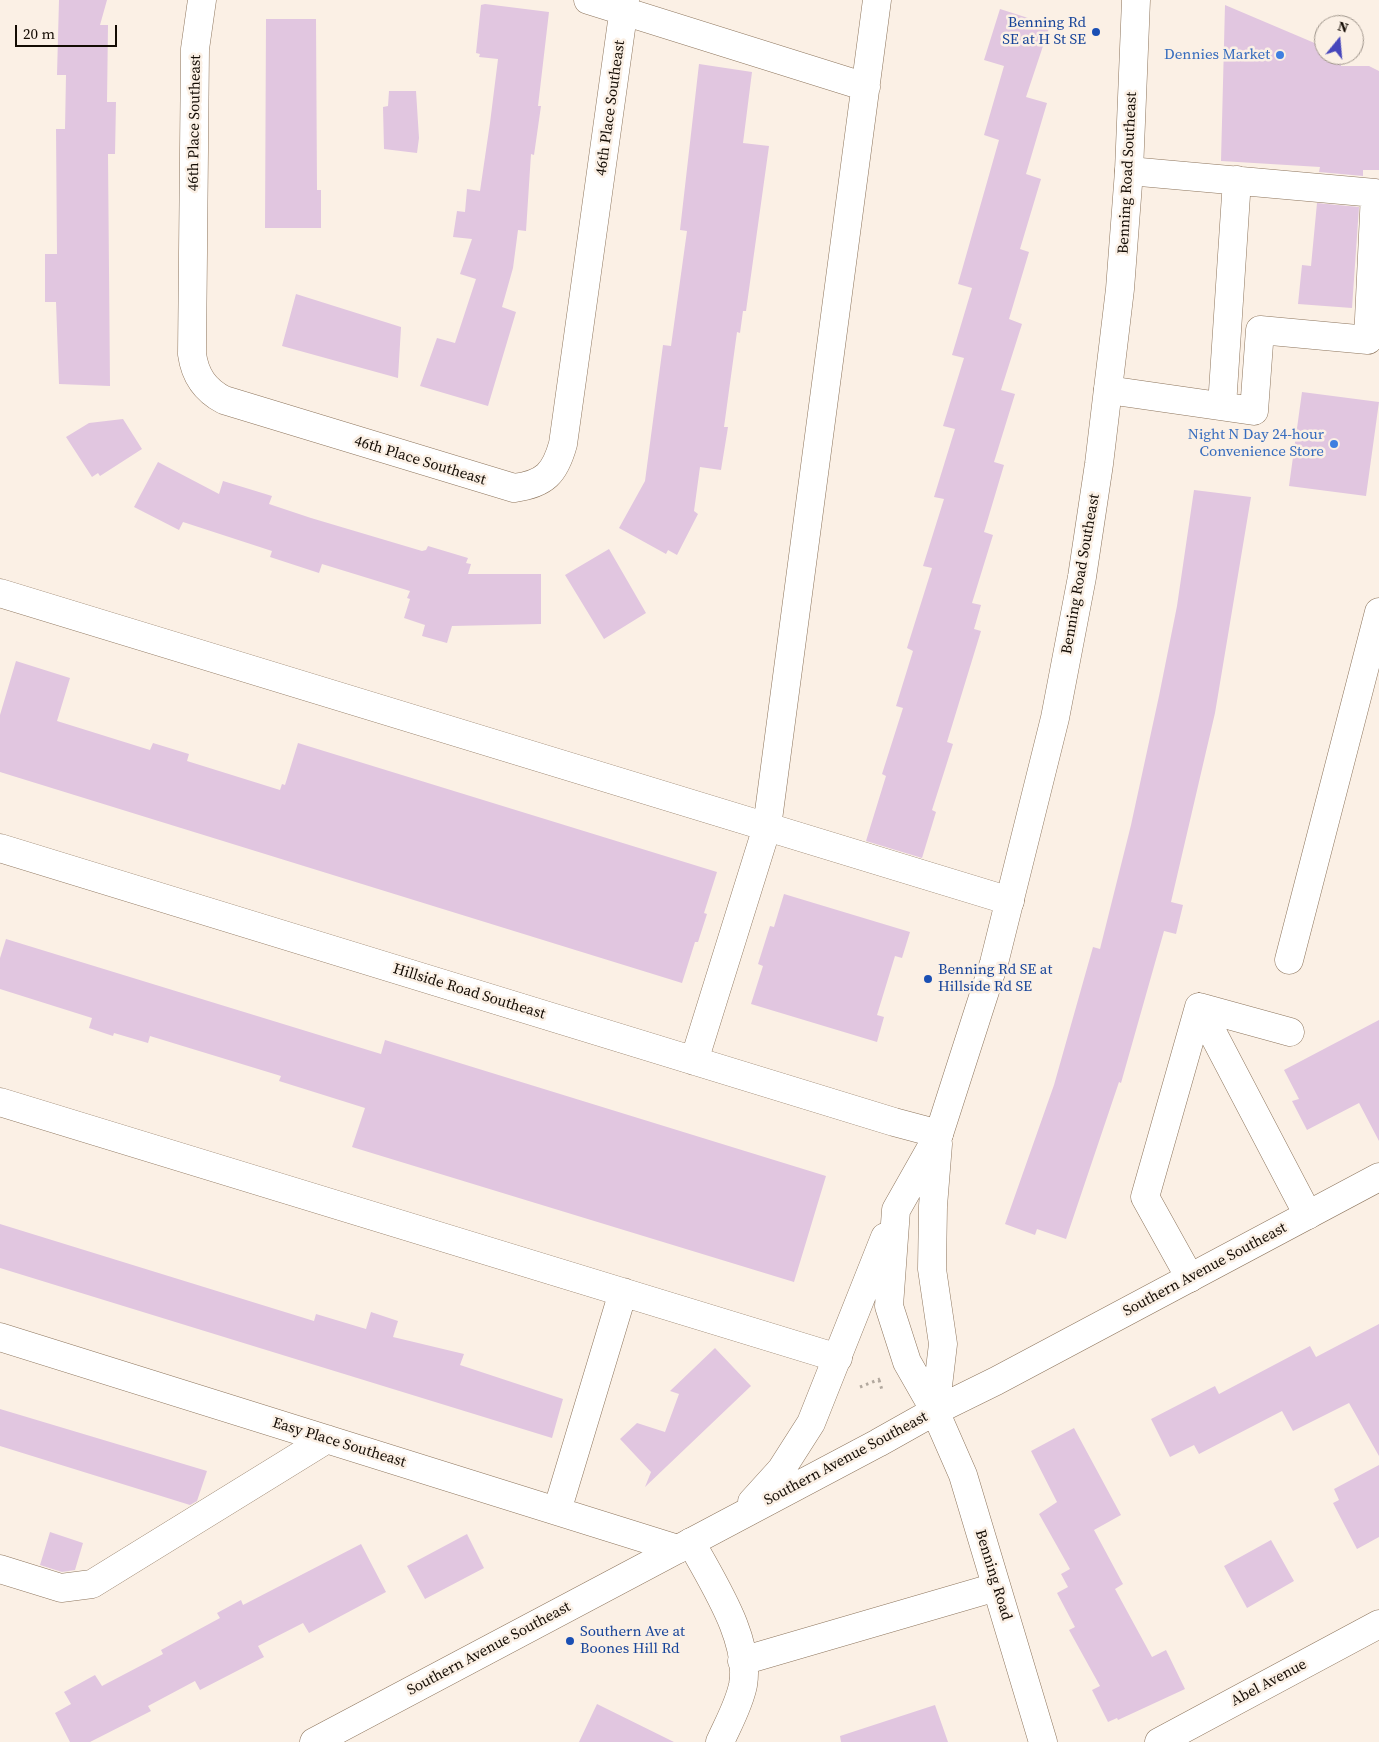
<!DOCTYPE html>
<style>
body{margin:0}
#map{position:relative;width:1379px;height:1742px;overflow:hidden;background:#fbf0e5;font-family:"Source Serif 4",serif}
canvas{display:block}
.north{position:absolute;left:1314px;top:15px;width:50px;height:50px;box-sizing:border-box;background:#fbf0e5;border:1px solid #9f958b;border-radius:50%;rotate:17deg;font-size:14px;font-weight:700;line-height:20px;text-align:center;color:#140c04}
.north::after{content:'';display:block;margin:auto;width:18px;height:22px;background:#4646bc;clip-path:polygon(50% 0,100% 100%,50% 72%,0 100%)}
.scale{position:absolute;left:15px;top:25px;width:102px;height:22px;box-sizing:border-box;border:2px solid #140c04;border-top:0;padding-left:6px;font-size:15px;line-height:18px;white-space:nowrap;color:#140c04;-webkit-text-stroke:4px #fbf0e5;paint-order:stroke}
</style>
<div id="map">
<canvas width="1379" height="1742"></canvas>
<div class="north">N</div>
<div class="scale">20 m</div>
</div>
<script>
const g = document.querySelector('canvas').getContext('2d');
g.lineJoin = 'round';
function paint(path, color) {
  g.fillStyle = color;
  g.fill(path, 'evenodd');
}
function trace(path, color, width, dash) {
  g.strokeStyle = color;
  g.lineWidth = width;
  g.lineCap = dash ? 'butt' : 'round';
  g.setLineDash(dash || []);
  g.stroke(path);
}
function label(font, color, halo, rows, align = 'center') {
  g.font = font + ' "Source Serif 4",serif';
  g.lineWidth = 5;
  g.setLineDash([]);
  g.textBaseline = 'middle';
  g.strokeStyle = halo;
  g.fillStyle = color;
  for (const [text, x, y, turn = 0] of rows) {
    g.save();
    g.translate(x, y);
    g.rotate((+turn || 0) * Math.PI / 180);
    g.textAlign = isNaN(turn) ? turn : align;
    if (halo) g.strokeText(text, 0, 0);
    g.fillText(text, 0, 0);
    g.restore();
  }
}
const building = new Path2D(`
 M59 0H107L100 25H108L107 102H116L115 154H108L110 386 59 384 56 302H45V254H57L56 129H65L66 75H57Z
 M485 4 549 12 538 106H541L534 155 531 154 526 231 518 230 513 268 502 307 516 312 488 406 420 386 437 338 455 343 476 279 460 274 472 239 453 237 457 211 465 212 467 189 480 191 490 123 498 59 479 57 480 54 476 53 481 5Z
 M1225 5 1324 47V55H1342L1341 66H1369L1379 71V170H1363V176L1319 172 1320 167 1221 161Z
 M1000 9 1050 25 1026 97 1047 103 1026 174 1041 179 1020 249 1029 252 1009 319 1022 324 1001 390 1015 394 994 462 1004 465 984 532 993 535 972 603 981 605 974 629 981 631 947 742 953 744 932 810 936 812 922 858 866 841 886 776 882 774 903 708 896 706 913 651 907 648 932 568 923 566 944 499 934 497 955 429 943 426 964 358 952 355 972 288 958 284 999 140 984 135 1004 66 984 60Z
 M266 19H316L317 190H321V228H265Z
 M699 64 752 72 743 143 769 146 746 311H743L740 333 737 332 724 427H728L721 470 700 467 694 511 698 514 677 555 668 550 666 554 619 528 645 481 663 345 671 346 687 231 680 230Z
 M389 91H416L419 138 417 153 384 149 383 107 388 106Z
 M1317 203 1359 207 1352 308 1298 304 1302 265 1311 266Z
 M296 294 401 327 398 378 282 346Z
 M1302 392 1379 402 1366 496 1289 486Z
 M123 419 142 449 100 476 98 473 92 477 66 437 89 423Z
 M158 462 219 494 223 481 272 496 269 504 311 518 422 551 426 550 428 546 468 558 466 563 471 564 468 574H541V624L452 626 447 643 422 636 425 625 404 618 410 599 407 598 410 591 322 564 319 573 270 557 272 551 183 522 179 530 134 507Z
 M1194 490 1251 497 1215 713 1171 902 1183 905 1176 934 1164 931 1121 1083 1119 1082 1066 1239 1037 1229 1035 1235 1005 1224 1054 1085 1093 947 1100 949 1131 825 1159 696 1177 606Z
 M609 549 646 613 604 639 565 575Z
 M16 661 70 678 57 721 150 750 153 743 189 754 187 761 280 790 282 784 285 785 298 743 717 872 704 913 707 914 698 942H695L682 983 0 772V715Z
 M784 894 910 932 902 958 895 956 877 1015 884 1017 877 1042 751 1004 763 966 758 964 770 926 774 927Z
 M6 939 381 1054 385 1040 826 1176 794 1282 352 1147 365 1108 279 1081 281 1076 150 1036 148 1043 114 1033 113 1036 89 1028 92 1018 0 989V958Z
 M1379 1020V1141L1359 1103 1307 1130 1292 1101 1299 1099 1284 1070Z
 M0 1224 314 1321 316 1314 366 1329 371 1312 398 1321 393 1337 464 1354 460 1365 563 1399 552 1438 0 1268Z
 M1379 1324V1456L1349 1403 1293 1431 1282 1411 1199 1454 1194 1445 1170 1457 1151 1419 1215 1386 1219 1394 1310 1346 1316 1357Z
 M715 1348 751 1386 645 1487 651 1472 620 1439 637 1423 665 1432 679 1394 670 1391Z
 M0 1409 207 1471 197 1501 190 1505 0 1446Z
 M1074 1428 1121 1515 1094 1530 1123 1584 1115 1589 1152 1657 1166 1650 1185 1689 1118 1720 1117 1718 1108 1722 1092 1690 1100 1686 1069 1630 1075 1627 1057 1593 1068 1587 1061 1574 1070 1569 1039 1514 1057 1502 1031 1451Z
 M1379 1465V1537L1357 1549 1333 1503 1339 1500 1334 1489Z
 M50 1532 83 1543 75 1570 62 1572 40 1565Z
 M467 1534 484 1568 425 1599 407 1566Z
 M1271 1540 1294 1581 1247 1608 1224 1566Z
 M361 1544 386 1592 309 1633 303 1623 258 1646 264 1657 200 1690 195 1681 148 1706 151 1711 90 1742H70L55 1713 71 1704 64 1692 95 1675 102 1686 163 1654 161 1650 220 1618 217 1613 241 1600 243 1605Z
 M597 1704 674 1742H579Z
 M935 1705 948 1742H841L840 1736Z`);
const path = new Path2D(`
 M879 1380 882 1390
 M860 1387 880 1379`);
const minor = new Path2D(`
 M202 0 195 49 192 354C195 376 205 390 224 400L514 488C545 484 555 473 563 444L625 0
 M588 0 866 87
 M1108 390 1254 411 1260 330 1368 340 1375 193 1129 171
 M1222 406 1237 180
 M0 593 1010 901
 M0 848 894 1122 939 1134
 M1289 960 1379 612
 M1199 1007 1308 1215
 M1199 1007 1290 1032
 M694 1061 767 827 877 0
 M0 1102 838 1358
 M1190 1278 1145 1197 1199 1007
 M0 1337 678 1549
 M557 1511 623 1292
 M691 1542C712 1582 751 1639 743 1685 739 1705 728 1724 720 1742
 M0 1569 61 1588 92 1584 327 1439
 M742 1661 996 1587
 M1159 1742 1379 1624`);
const major = new Path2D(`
 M935 1411 943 1344 932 1269 933 1206 938 1144
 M752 1502 781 1470 811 1423 885 1237
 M314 1742 878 1443 935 1411 996 1381 1379 1177
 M1043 1742 963 1475 935 1411 907 1362 889 1306 896 1210 939 1134 994 963 1055 718 1082 577 1099 464 1120 289 1129 171 1136 0`);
const markers = [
 [1096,32,5,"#1a4fb4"],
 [1280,55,5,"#3f7fe0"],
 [1334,444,5,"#3f7fe0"],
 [928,979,5,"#1a4fb4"],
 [570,1641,5,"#1a4fb4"]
];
const transitNames = [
 ["Benning Rd",1086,23,"right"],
 ["SE at H St SE",1086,40,"right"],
 ["Benning Rd SE at",938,970],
 ["Hillside Rd SE",938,987],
 ["Southern Ave at",580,1632],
 ["Boones Hill Rd",580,1649]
];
const shopNames = [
 ["Dennies Market",1270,55],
 ["Night N Day 24-hour",1324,435],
 ["Convenience Store",1324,452]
];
const streetNames = [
 ["46th Place Southeast",611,108,-82],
 ["46th Place Southeast",195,123,-89],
 ["Benning Road Southeast",1128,173,-87],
 ["46th Place Southeast",420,461,17],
 ["Benning Road Southeast",1081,574,-80],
 ["Hillside Road Southeast",469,992,17],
 ["Southern Avenue Southeast",1205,1270,-28],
 ["Easy Place Southeast",339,1443,17],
 ["Southern Avenue Southeast",846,1459,-28],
 ["Benning Road",993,1575,73],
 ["Southern Avenue Southeast",489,1649,-28],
 ["Abel Avenue",1269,1683,-28]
];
paint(building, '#e1c6e0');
trace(minor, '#8d755d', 29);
trace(major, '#8d755d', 29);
trace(path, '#b2a89e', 3, [2.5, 4]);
trace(minor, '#fff', 28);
trace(major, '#fff', 28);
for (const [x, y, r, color] of markers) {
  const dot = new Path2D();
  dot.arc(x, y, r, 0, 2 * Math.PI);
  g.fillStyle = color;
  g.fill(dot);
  trace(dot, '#fbf0e5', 2);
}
label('15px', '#164399', '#fbf0e5', transitNames, 'left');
label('15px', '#366cbe', '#fbf0e5', shopNames, 'right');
label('15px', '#140c04', '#fbf0e5', streetNames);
</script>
